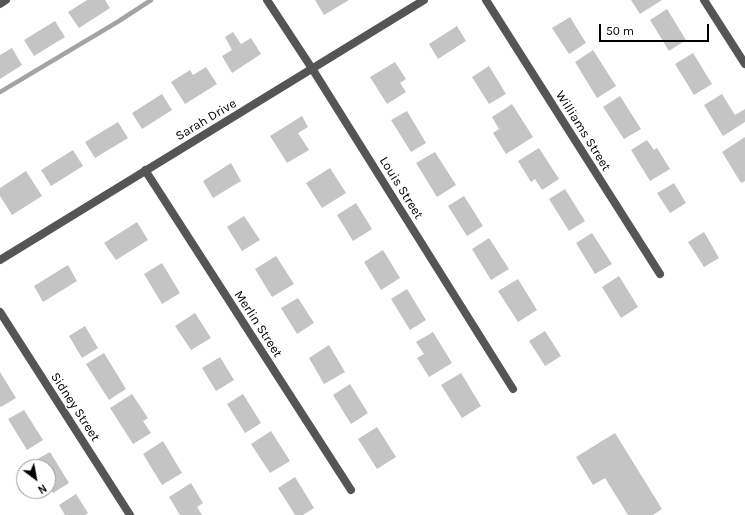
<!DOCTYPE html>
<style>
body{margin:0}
#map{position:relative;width:745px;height:515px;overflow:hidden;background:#fff;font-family:Karla,sans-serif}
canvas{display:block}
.north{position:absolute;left:16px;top:459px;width:40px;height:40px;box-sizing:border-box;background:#fff;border:1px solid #999;border-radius:50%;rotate:148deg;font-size:11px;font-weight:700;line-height:16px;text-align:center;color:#000}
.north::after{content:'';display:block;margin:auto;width:14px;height:18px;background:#000;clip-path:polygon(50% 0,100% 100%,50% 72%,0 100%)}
.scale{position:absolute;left:599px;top:24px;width:110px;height:18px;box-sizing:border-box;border:2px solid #000;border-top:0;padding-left:5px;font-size:12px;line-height:14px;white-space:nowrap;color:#000;-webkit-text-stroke:3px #fff;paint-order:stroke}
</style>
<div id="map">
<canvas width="745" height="515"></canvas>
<div class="north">N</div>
<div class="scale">50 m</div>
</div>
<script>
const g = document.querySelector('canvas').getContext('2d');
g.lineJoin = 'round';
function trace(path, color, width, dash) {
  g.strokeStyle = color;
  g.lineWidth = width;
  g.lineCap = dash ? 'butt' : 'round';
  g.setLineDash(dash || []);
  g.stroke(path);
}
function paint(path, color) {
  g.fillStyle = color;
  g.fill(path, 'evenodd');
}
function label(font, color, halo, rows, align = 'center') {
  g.font = font + ' Karla,sans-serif';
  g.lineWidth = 3;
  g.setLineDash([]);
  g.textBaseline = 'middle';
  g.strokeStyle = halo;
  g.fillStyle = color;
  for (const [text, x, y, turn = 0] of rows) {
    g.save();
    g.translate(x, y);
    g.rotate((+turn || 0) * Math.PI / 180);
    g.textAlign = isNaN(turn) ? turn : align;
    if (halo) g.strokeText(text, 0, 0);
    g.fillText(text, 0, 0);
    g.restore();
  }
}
const stream = new Path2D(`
 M0 92 119 21 151 0`);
const building = new Path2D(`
 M87 0H105L110 8 79 28 68 12Z
 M315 0H349L324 15Z
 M631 0H662L640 14Z
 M667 9 686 40 669 51 650 20Z
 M570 17 586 43 569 54 552 28Z
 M55 21 65 37 34 56 24 40Z
 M457 26 466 41 438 59 429 44Z
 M233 32 241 44 251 38 261 54 232 73 222 56 232 50 225 37Z
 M12 48 22 65 0 79V55Z
 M593 50 616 86 597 98 575 62Z
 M693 53 712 84 694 95 675 64Z
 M395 62 406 79 400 83 406 92 387 104 370 77Z
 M489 66 506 94 489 104 472 77Z
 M206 67 217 84 185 104 171 82 190 70 193 75Z
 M162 94 172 110 142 129 132 113Z
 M722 94 735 115 745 109V122L723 136 704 105Z
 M620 96 641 129 624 139 603 107Z
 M512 104 533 137 506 154 493 133 499 129 492 117Z
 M407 111 426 143 411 152 391 120Z
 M302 116 308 127 298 133 309 150 287 163 270 136Z
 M118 122 128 138 95 158 85 142Z
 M745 137V181L741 183 722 152Z
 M647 140 654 150 657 148 670 169 650 181 631 150Z
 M539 148 559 179 542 190 535 179 531 182 518 161Z
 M73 150 83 166 51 186 41 170Z
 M435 152 456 185 437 197 416 163Z
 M231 163 241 181 213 198 203 181Z
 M330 168 346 193 322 208 306 183Z
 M26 171 42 196 12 215 0 196V188Z
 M674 183 686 203 670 213 657 193Z
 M565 189 585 221 569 231 549 199Z
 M464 196 483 226 467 236 448 206Z
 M356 203 372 229 353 241 337 215Z
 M244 216 260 240 242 251 227 227Z
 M137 222 148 240 116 260 104 243Z
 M704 232 719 258 704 267 688 242Z
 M592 233 612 264 595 274 576 243Z
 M489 238 509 269 491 280 472 249Z
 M383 250 400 278 381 290 364 262Z
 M276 256 294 284 272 297 255 269Z
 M162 263 180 293 162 304 144 274Z
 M68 265 77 281 43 302 34 286Z
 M619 276 638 307 621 318 602 287Z
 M518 279 537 310 518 322 498 291Z
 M407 289 426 320 410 330 391 299Z
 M298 298 314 323 297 334 281 308Z
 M195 313 211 338 191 350 175 326Z
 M85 326 98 348 82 358 69 336Z
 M545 331 561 356 545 366 529 341Z
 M433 332 452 363 429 377 417 358 424 354 416 342Z
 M329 345 345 372 324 384 309 358Z
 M104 353 126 389 109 400 86 364Z
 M220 357 234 380 216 391 202 368Z
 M0 372 16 398 1 407 0 406Z
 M461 373 481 406 462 418 441 385Z
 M350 384 368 413 351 424 333 395Z
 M132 394 148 418 143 421 151 433 133 444 110 408Z
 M243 394 261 423 245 433 227 404Z
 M24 410 43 440 27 450 8 419Z
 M377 427 396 457 377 469 358 439Z
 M271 431 290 461 270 473 251 444Z
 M615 433 662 509 653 515H628L605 478 593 485 576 457Z
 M163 441 182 473 162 485 143 454Z
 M50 452 69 483 53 493 48 484V467H38L34 461Z
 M295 477 314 508 303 515H295L278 488Z
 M191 483 203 503 197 507 202 515H180L169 497Z
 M76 494 88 513 85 515H65L59 505Z`);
const street = new Path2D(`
 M267 0 313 70 513 389
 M486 0 660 274
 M704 0 745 64
 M0 4 6 0
 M145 170 351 490
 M0 260C141 173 283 88 424 0
 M0 312 130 515`);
const streetNames = [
 ["Sarah Drive",206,120,-31],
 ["Williams Street",583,131,58],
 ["Louis Street",401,188,58],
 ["Merlin Street",258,324,57],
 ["Sidney Street",75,407,57]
];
trace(stream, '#a3a3a3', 4.5);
paint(building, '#c4c4c4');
trace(street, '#555', 8);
label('13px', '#000', '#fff', streetNames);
</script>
